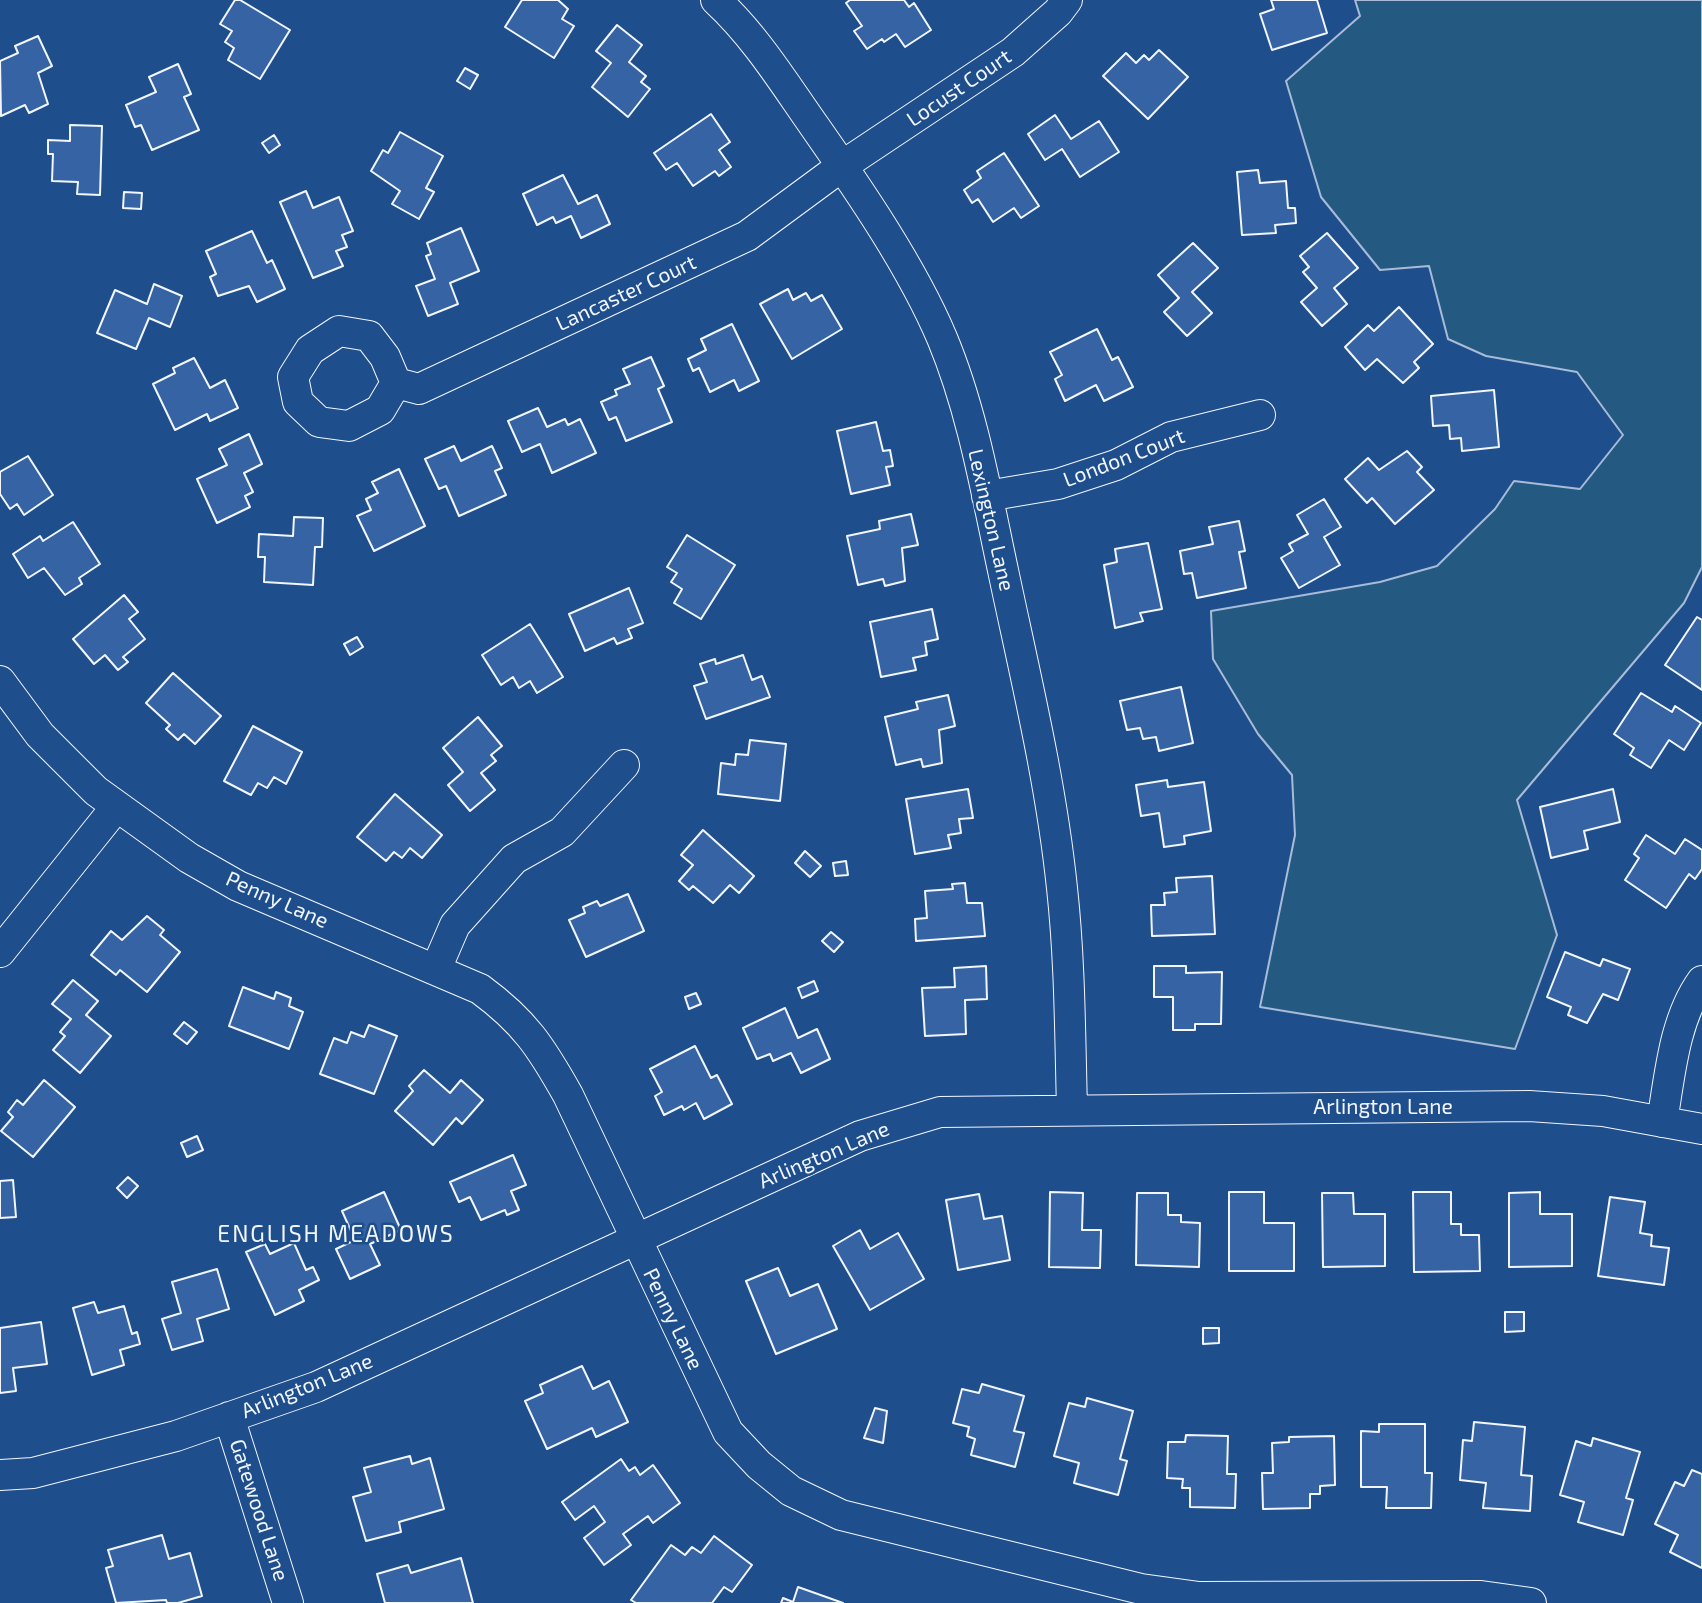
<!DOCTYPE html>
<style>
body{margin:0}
canvas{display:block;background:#1f4e8c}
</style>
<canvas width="1702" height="1603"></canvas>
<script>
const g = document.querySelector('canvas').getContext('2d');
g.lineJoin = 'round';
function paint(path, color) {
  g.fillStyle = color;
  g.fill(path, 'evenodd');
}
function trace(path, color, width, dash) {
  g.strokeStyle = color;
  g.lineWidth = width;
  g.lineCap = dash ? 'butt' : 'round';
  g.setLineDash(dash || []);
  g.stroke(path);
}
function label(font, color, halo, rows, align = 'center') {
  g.font = font + ' "Exo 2",sans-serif';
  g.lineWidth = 5;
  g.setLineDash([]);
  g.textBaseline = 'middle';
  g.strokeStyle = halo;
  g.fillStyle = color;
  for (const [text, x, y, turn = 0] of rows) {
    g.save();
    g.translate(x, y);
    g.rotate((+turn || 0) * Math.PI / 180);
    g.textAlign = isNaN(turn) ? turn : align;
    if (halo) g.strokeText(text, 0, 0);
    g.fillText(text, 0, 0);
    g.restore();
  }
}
const green = new Path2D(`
 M1355 0H1702V567L1684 603 1517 800 1557 935 1515 1049 1260 1007 1295 835 1292 775 1258 734 1213 659 1211 611 1380 582 1437 566 1495 509 1514 481 1580 489 1623 435 1577 372 1486 356 1448 339 1429 266 1380 270 1321 197 1286 81 1360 16Z`);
const building = new Path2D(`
 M235 0H240L290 30 260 79 228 60 234 48 225 42 232 31 220 24Z
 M522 0H558L568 9 562 19 574 26 554 58 505 27Z
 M850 0H904L909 7 914 3 931 30 905 47 896 34 884 42 882 39 867 49 854 31 862 26 846 3Z
 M1271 0H1317L1327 33 1272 50 1260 14 1274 9Z
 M617 25 642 45 629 62 646 76 641 82 650 89 628 117 592 87 611 63 596 51Z
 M38 36 52 66 38 73 48 104 29 113 25 105 1 116 0 61 18 53 15 46Z
 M1159 50 1188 77 1148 119 1103 76 1126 53 1136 63 1144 55 1149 60Z
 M178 64 191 94 184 97 199 130 152 150 141 125 135 127 126 105 156 92 149 77Z
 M465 68 478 75 470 89 457 81Z
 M711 114 730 142 719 150 731 167 719 176 715 171 693 186 677 163 666 170 654 153Z
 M1055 115 1071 139 1099 121 1119 152 1080 177 1062 149 1045 160 1028 134Z
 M70 125 102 126 100 195 77 194 78 182 52 181 53 154H48V140L70 141Z
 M400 132 443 156 426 188 434 192 419 219 392 204 400 191 371 171 383 150 388 153Z
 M274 135 280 145 269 153 262 143Z
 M1004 153 1039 206 1021 218 1014 208 993 222 978 199 972 203 964 190 981 178 977 171Z
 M1258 170 1260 183 1286 181 1288 208H1295L1296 223 1275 225 1276 233 1242 235 1237 172Z
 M563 175 578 204 597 195 610 224 581 238 571 216 556 223 553 217 537 225 523 194Z
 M306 191 313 208 339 197 353 231 342 235 347 247 336 251 343 266 313 278 280 202Z
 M124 192 142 193 141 209 123 208Z
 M461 228 479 271 450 283 458 304 428 316 416 286 435 279 426 256 431 254 427 243Z
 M252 231 267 263 272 260 285 289 257 302 249 286 218 296 210 277 216 274 206 251Z
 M1327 233 1358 268 1334 288 1347 304 1322 326 1301 302 1317 288 1303 272 1309 267 1300 256Z
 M1193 243 1218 268 1192 292 1212 313 1187 336 1164 312 1179 298 1158 275Z
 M154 284 182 296 170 327 149 318 136 349 97 333 115 290 147 304Z
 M788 289 793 300 806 293 811 301 822 295 842 329 792 359 760 304Z
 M1399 307 1433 344 1414 362 1419 368 1403 383 1377 359 1365 370 1345 347 1368 325 1374 331Z
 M732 324 759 381 739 391 734 380 710 392 699 368 693 371 688 359 706 350 701 339Z
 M1097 329 1112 360 1118 357 1133 387 1104 401 1096 385 1065 401 1055 379 1062 375 1050 352Z
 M651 357 664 386 658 389 672 422 626 441 616 417 609 420 601 402 617 395 615 390 630 384 623 369Z
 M194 358 210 388 225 380 238 408 210 421 207 414 175 430 153 384 175 373 173 368Z
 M1494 390 1499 447 1462 451 1461 438 1450 439 1449 425 1433 426 1431 396Z
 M538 408 547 427 565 419 568 425 580 419 596 453 552 473 540 444 522 452 508 421Z
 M876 422 883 451 890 450 893 466 886 467 890 485 851 494 837 431Z
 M249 434 262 464 244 473 253 492 245 496 250 507 217 523 197 479 227 465 219 449Z
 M454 446 461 461 492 446 502 468 495 471 506 495 459 516 446 486 439 489 425 459Z
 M1407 451 1422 467 1417 472 1434 490 1395 524 1372 498 1367 503 1345 479 1368 458 1379 470Z
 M28 456 53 495 24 515 17 504 10 509 0 494V472Z
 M399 469 425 526 374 551 357 516 371 510 366 499 378 493 372 482Z
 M1324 499 1341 527 1324 537 1340 565 1299 588 1281 558 1293 551 1289 544 1308 534 1297 515Z
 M911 514 918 545 902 548 905 581 885 586 883 579 858 585 847 536 880 529 879 521Z
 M294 517 323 518 322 547H315L313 585 264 582 265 557H258L259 534 293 536Z
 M1239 521 1245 551 1239 552 1246 588 1197 598 1192 573 1184 574 1180 551 1213 544 1209 527Z
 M73 522 100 564 79 578 82 584 65 595 44 568 28 578 13 554 40 536 43 541Z
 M687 535 735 565 701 619 674 603 682 589 671 582 677 573 667 567Z
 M1148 543 1162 609 1140 613 1143 621 1115 628 1104 565 1117 562 1115 549Z
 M629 588 643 623 628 629 632 638 617 644 614 638 585 651 569 614Z
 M124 595 138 612 129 619 145 639 123 657 128 662 118 670 105 655 94 664 73 639Z
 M932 609 938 639 925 642 927 655 913 658 916 670 881 677 870 622Z
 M1697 617 1702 620V690L1665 665Z
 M530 624 563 677 537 693 530 681 519 688 513 677 501 685 482 655Z
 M357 637 363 647 350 655 344 644Z
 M743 655 752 680 762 676 770 697 706 719 694 686 707 682 700 664 715 659 716 664Z
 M173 673 221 716 195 744 184 734 178 740 166 729 170 725 146 703Z
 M1181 687 1193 743 1159 751 1156 737 1143 739 1140 728 1127 730 1120 701Z
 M1641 693 1672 712 1675 706 1701 723 1684 750 1669 740 1651 768 1630 755 1634 748 1614 734Z
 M948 695 955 726 939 730 942 763 923 767 921 759 896 765 885 717 918 709 916 702Z
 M478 717 502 746 491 755 496 761 481 773 495 790 470 811 448 785 463 772 443 748Z
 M253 726 302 752 286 784 274 777 267 788 258 783 251 795 224 781Z
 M750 740 786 744 780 801 718 794 721 763 735 765 736 754 748 755Z
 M1167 780 1168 787 1204 782 1211 831 1184 836 1185 844 1164 847 1159 813 1141 816 1136 785Z
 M968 789 973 818 959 819 961 833 948 835 951 848 915 854 906 799Z
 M1613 789 1620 822 1584 831 1588 849 1551 858 1540 807Z
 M395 794 442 835 422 858 410 848 402 858 394 852 386 861 357 837Z
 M703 830 754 876 739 893 730 885 713 903 693 886 689 890 679 881 693 865 681 855Z
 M1646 835 1675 854 1685 839 1702 850V869L1695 879 1689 874 1666 908 1625 880 1639 858 1634 854Z
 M805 851 821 866 810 877 795 863Z
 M846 861 848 875 835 876 833 863Z
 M1212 876 1215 934 1152 936 1151 905H1165L1164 893 1177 892 1176 878Z
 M965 883 967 903H982L985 936 916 941 915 919 927 918 925 891 953 889 952 884Z
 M628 894 644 931 586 957 569 920 585 913 583 907 597 901 600 906Z
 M147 916 164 930 160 935 180 952 147 992 120 970 116 975 91 955 111 931 122 940Z
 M831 932 843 942 834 952 822 941Z
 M1565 952 1600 966 1603 959 1630 969 1618 1000 1603 994 1587 1023 1568 1015 1571 1007 1547 997Z
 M986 966 987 999 965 1000 966 1034 925 1036 922 988 955 987 954 968Z
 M1154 966H1186V973L1222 972 1221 1024H1195V1030H1173V997H1154Z
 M73 980 98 1001 86 1015 111 1036 80 1073 53 1050 65 1036 60 1032 71 1019 52 1004Z
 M814 981 818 991 802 998 798 988Z
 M243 987 274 999 276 992 291 998 289 1006 303 1012 289 1049 229 1026Z
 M696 993 701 1004 689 1009 685 997Z
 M785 1008 798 1038 817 1029 830 1059 801 1073 791 1053 773 1061 770 1054 757 1059 743 1028Z
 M184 1022 197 1032 187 1044 174 1034Z
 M369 1025 397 1036 374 1094 320 1074 334 1038 347 1043 351 1032 364 1037Z
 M695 1046 711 1078 717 1075 732 1104 704 1119 696 1103 684 1110 682 1106 664 1115 655 1096 662 1092 650 1069Z
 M424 1070 450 1093 461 1080 483 1100 462 1124 456 1118 433 1145 395 1111 413 1091 409 1086Z
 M44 1080 75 1107 33 1157 1 1131 13 1117 8 1112 17 1100 23 1105Z
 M197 1136 203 1150 187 1157 181 1143Z
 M513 1155 526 1185 511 1191 519 1210 507 1215 505 1210 481 1220 470 1197 459 1202 450 1182Z
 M128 1177 138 1186 127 1198 117 1188Z
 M13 1180 16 1217 0 1218V1181Z
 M384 1192 401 1230 370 1244 380 1265 350 1279 336 1249 355 1240 342 1211Z
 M1050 1192 1083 1193 1082 1230H1101L1100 1268 1049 1267Z
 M1229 1192H1264V1223H1294V1271H1229Z
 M1413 1192H1451V1224H1461V1235H1479L1480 1271 1414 1272Z
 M1540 1192V1214H1572V1266L1509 1267V1193Z
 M1137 1193H1168V1215H1181V1222L1200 1223 1199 1267 1136 1265Z
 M1322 1193H1353L1354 1214H1385V1266L1323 1267Z
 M979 1194 984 1219 1002 1216 1010 1260 958 1270 946 1200Z
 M1610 1197 1645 1202 1640 1233 1652 1235 1651 1246 1669 1248 1664 1285 1598 1276Z
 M860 1230 870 1249 898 1233 924 1279 870 1310 833 1246Z
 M294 1243 306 1270 313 1267 319 1280 299 1290 304 1301 275 1315 246 1252 265 1244 270 1254Z
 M778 1268 790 1296 818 1284 837 1329 776 1354 746 1281Z
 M217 1269 229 1309 197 1319 203 1341 172 1350 162 1319 181 1313 172 1282Z
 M94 1302 98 1313 124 1306 132 1334 137 1332 140 1344 120 1350 124 1365 92 1375 73 1308Z
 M1505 1312H1524V1331L1505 1332Z
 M41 1322 47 1364 13 1368 16 1391 0 1393V1328Z
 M1203 1328H1219V1343L1203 1344Z
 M582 1366 593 1389 609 1381 628 1422 596 1437 592 1428 547 1449 525 1401 543 1393 540 1385Z
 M982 1384 1024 1396 1014 1431 1024 1433 1015 1467 971 1455 975 1439 967 1436 969 1427 953 1423 962 1389 979 1393Z
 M1087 1398 1133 1411 1120 1459 1127 1461 1118 1495 1074 1483 1079 1463 1054 1456 1069 1403 1085 1407Z
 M875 1408 887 1411 883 1443 864 1438Z
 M1474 1422 1525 1427 1521 1475 1532 1476 1530 1511 1483 1508 1486 1483 1460 1480 1463 1440 1472 1441Z
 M1379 1424H1425V1473H1432L1431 1508H1386L1387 1487H1361V1431L1379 1432Z
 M1186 1435 1228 1436 1227 1474H1236L1235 1508 1190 1507V1488H1182L1183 1479 1167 1478 1168 1442H1185Z
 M1334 1436 1335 1485 1320 1486V1494H1310V1508L1263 1509 1262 1473H1273L1272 1443 1289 1442V1437Z
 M1593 1438 1640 1452 1626 1498 1633 1500 1623 1535 1578 1522 1584 1502 1560 1495 1576 1441 1591 1446Z
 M410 1456 412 1464 430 1458 444 1509 399 1522 401 1532 366 1541 353 1497 371 1492 364 1468Z
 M621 1459 629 1471 635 1467 640 1475 653 1465 680 1503 653 1523 648 1516 623 1534 631 1545 604 1565 584 1538 605 1522 594 1506 575 1520 562 1502Z
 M1692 1470 1702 1474V1568L1670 1552 1678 1535 1655 1524 1675 1482 1684 1486Z
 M162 1535 169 1559 190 1553 202 1596 178 1603H167L166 1600 116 1603 106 1568 113 1566 108 1550Z
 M714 1536 752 1565 732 1592 724 1587 712 1603H636L631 1600 671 1545 685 1555 692 1547 701 1553Z
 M461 1558 473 1603H385L377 1574 408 1565 411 1573Z
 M798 1587 843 1603H781L783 1598 793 1602Z`);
const minor = new Path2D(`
 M716 0C756 37 784 83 815 127 859 190 912 267 942 338 973 412 987 496 1004 575 1026 679 1051 782 1062 888 1070 961 1070 1035 1072 1109
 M396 383 385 357 369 336 339 331 310 350 293 377 298 402 319 422 349 426 380 410 396 383 419 389 747 236 842 166 1013 52 1058 12 1067 0
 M987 496 1058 484 1116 465 1171 437 1260 415
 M0 681 40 735 96 791 189 858 238 886 480 989C525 1022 541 1047 568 1095L728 1432 759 1465 791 1491 841 1515 1141 1589 1199 1597 1481 1596 1531 1603
 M0 952 117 806
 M436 969 455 925 514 859 562 832 624 765
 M1662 1122C1670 1075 1674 1020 1702 981
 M229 1417 288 1603
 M0 1475 33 1473 176 1436 316 1387 860 1136 940 1112 1529 1106 1603 1111 1702 1129`);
const streetNames = [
 ["Locust Court",959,88,-34],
 ["Lancaster Court",626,293,-25],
 ["London Court",1124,458,-21],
 ["Lexington Lane",991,520,77],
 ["Penny Lane",277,900,24],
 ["Arlington Lane",1383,1107],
 ["Arlington Lane",824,1155,-23],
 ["Penny Lane",673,1319,64],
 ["Arlington Lane",307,1386,-22],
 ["Gatewood Lane",259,1510,72]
];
const neighbourhoodNames = [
 ["ENGLISH MEADOWS",336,1234]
];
paint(green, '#245a82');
trace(green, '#a8bbd7', 2);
paint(building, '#3563a3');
trace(building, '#f2f6ff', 2);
trace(minor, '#f2f6ff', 32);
trace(minor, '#1f4e8c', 30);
label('21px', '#f2f6ff', '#1f4e8c', streetNames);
g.letterSpacing = '2px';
label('23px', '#f2f6ff', '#1f4e8c', neighbourhoodNames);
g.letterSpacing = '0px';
</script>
